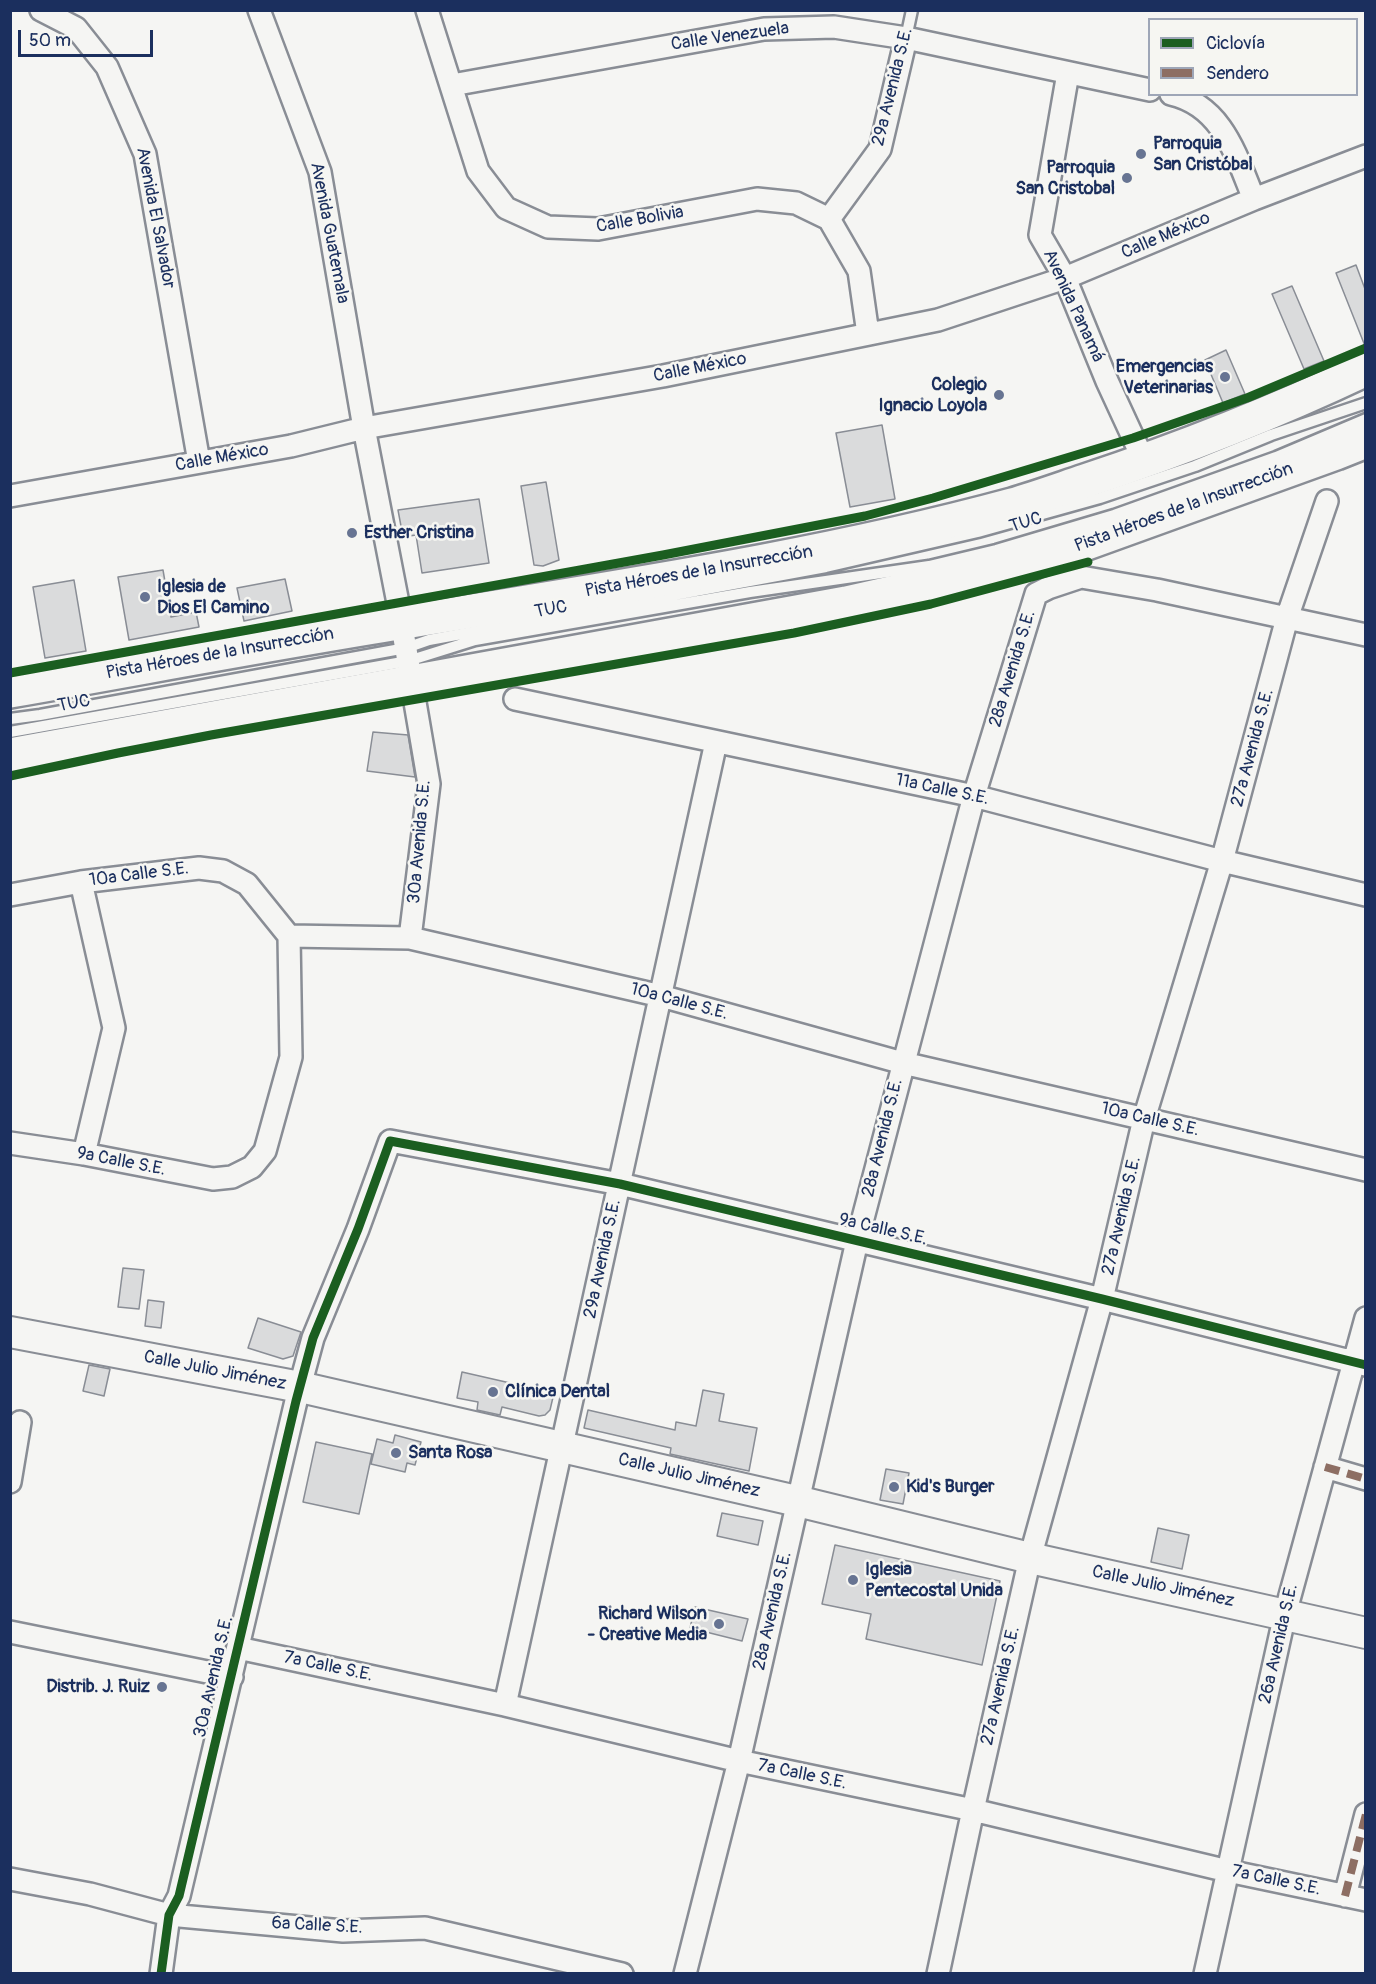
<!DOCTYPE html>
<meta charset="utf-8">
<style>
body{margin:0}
#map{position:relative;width:1376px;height:1984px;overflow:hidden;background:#f5f5f3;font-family:Pangolin,sans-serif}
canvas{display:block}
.frame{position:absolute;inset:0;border:12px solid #1b2f5e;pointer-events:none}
.legend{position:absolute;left:1148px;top:18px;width:210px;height:78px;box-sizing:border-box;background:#f6f6f2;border:2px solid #9ea6b7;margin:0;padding:8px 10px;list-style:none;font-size:18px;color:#1b2f5e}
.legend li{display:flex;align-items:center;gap:12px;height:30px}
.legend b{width:30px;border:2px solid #9ea6b7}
.scale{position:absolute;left:18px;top:30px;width:135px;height:27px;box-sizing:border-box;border:3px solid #1b2f5e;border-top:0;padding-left:8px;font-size:18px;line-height:21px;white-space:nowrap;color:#1b2f5e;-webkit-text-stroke:4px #f6f6f2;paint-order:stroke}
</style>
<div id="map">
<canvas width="1376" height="1984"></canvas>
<div class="frame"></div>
<ul class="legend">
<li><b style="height:8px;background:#1b5e20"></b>Ciclovía</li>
<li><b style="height:8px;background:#8d6e63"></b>Sendero</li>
</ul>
<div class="scale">50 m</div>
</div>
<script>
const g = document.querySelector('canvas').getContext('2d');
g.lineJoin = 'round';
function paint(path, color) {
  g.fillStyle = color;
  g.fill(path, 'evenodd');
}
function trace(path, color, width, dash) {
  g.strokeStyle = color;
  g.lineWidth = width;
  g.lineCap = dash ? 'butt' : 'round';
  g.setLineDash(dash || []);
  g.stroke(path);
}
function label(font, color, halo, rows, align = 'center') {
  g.font = font + ' Pangolin,sans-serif';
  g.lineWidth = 5;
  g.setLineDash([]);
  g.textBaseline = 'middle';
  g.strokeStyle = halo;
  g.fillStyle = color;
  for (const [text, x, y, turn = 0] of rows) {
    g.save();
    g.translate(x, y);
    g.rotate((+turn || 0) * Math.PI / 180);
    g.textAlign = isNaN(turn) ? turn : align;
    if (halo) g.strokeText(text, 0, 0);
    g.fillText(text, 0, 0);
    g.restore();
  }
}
const building = new Path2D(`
 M1356 265 1365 289V346L1336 273Z
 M1292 286 1324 361 1304 369 1272 294Z
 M1226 350 1245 394 1223 403 1205 360Z
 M882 425 895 499 850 507 836 433Z
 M546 482 559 560 543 566 534 565 521 486Z
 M479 499 489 563 422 573 416 535 403 537 398 510Z
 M163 570 171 617 196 612 199 627 129 640 118 577Z
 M285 579 292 611 244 621 237 588Z
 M74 580 86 651 45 658 33 587Z
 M373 732 408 735 415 777 367 771Z
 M123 1268 144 1270 139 1309 118 1307Z
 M148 1300 164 1302 161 1328 145 1326Z
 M258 1318 301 1332 293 1356 283 1359 248 1348Z
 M89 1365 110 1369 104 1396 83 1391Z
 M462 1372 554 1393 550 1410 545 1415 539 1416 502 1407 500 1415 477 1410 478 1402 457 1398Z
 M703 1390 724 1394 719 1421 757 1428 749 1471 670 1454 671 1448 584 1428 588 1410 675 1430 676 1422 696 1426Z
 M395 1435 421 1442 415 1465 407 1463 405 1472 371 1464 377 1439 393 1443Z
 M316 1442 372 1454 359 1514 303 1502Z
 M886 1469 909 1473 903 1504 880 1500Z
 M722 1513 763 1521 758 1545 717 1536Z
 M1158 1528 1189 1535 1182 1569 1151 1562Z
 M835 1545 1000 1581 982 1665 866 1639 871 1614 822 1604Z
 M695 1607 748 1619 742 1641 690 1628Z`);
const service = new Path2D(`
 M906 38 912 10
 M10 719 40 715 406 648 429 640 826 567 978 532 1100 498 1195 466 1271 435 1366 403
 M10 732 408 661 475 640 750 592 929 566 996 550 1114 515 1276 457 1366 419`);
const minor = new Path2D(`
 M41 10 76 28 107 67 145 154 199 462
 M259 10 320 172 364 428 398 603 429 784 410 938
 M427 10 478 171 506 208 548 227 598 229 757 199 796 203 829 219 859 271 868 334
 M1068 73 1040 235 1065 278 1107 381 1144 461
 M452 85 764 29 834 27 906 38 1150 90
 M1171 94C1223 106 1236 156 1254 199
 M829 219 880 149 906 38
 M10 496 291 446 364 428 663 376 938 320 1065 278 1254 199 1366 156
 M515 699 974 796 1222 861 1366 895
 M81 882 114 1028 84 1154
 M10 895 81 882 199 868 223 871 247 884 289 936
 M289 936 410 938 661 996 903 1063 1366 1170
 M10 1143 84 1154 213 1179 232 1177 252 1167 265 1151 291 1057 289 936
 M1325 1467 1366 1479
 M10 1482 20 1422
 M10 1632 232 1677
 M238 1648 505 1705 739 1761 973 1810 1228 1871 1366 1900
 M505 1705 716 742
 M10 1879 90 1894 169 1915 343 1931 425 1928 622 1974
 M1345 1896 1366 1814
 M161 1974 169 1915 179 1896 296 1401 313 1338 358 1229 390 1141 620 1184 1102 1299 1366 1365
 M685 1974 739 1761 857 1241 974 796 1036 594 1048 588 1081 577 1157 590 1366 635
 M938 1974 973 1810 1030 1558 1102 1299 1144 1119 1222 861 1287 618 1327 501
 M1205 1974 1285 1614 1366 1318`);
const secondary = new Path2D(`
 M10 1332 300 1387 797 1501 1030 1558 1366 1633`);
const primary = new Path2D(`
 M10 691C142 668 273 643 405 622 608 588 813 559 1012 505 1036 498 1061 489 1085 481 1182 449 1273 413 1366 369
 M10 755 846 603 979 573 1073 548 1336 453 1366 441`);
const quiet = new Path2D(`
 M1325 1467 1366 1479
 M1345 1896 1366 1814`);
const cycleway = new Path2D(`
 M10 673 663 555 865 516 933 498 1133 438 1247 398 1366 348
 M10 776 118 753 211 735 794 633 931 604 1088 562
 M161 1974 169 1915 179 1896 296 1401 313 1338 358 1229 390 1141 620 1184 1102 1299 1366 1365`);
const markers = [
 [1141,154,6,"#677492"],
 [1127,178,6,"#677492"],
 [1225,377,6,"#677492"],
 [999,395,6,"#677492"],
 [352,533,6,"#677492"],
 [145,597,6,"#677492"],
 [493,1392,6,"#677492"],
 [396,1453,6,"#677492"],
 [894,1487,6,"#677492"],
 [853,1580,6,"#677492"],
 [719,1624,6,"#677492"],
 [162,1687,6,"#677492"]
];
const streetNames = [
 ["Calle Venezuela",730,37,-8],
 ["29a Avenida S.E.",893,87,-76],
 ["Avenida El Salvador",155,218,79],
 ["Calle Bolivia",640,220,-10],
 ["Avenida Guatemala",329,233,79],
 ["Calle México",1166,236,-23],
 ["Avenida Panamá",1073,306,65],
 ["Calle México",700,368,-11],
 ["Calle México",222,458,-10],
 ["Pista Héroes de la Insurrección",1184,508,-20],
 ["TUC",1026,523,-17],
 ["Pista Héroes de la Insurrección",699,572,-10],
 ["TUC",551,610,-10],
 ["Pista Héroes de la Insurrección",220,654,-10],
 ["28a Avenida S.E.",1013,669,-73],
 ["TUC",74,704,-10],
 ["27a Avenida S.E.",1253,748,-75],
 ["11a Calle S.E.",942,790,12],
 ["30a Avenida S.E.",420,842,-85],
 ["10a Calle S.E.",139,875,-7],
 ["10a Calle S.E.",679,1002,15],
 ["10a Calle S.E.",1150,1120,13],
 ["28a Avenida S.E.",883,1138,-76],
 ["9a Calle S.E.",121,1162,11],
 ["27a Avenida S.E.",1122,1216,-77],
 ["9a Calle S.E.",883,1230,13],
 ["29a Avenida S.E.",603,1259,-78],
 ["Calle Julio Jiménez",215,1371,11],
 ["Calle Julio Jiménez",689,1476,13],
 ["Calle Julio Jiménez",1163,1587,12],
 ["28a Avenida S.E.",773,1611,-77],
 ["26a Avenida S.E.",1279,1644,-77],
 ["7a Calle S.E.",328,1667,12],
 ["30a Avenida S.E.",214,1677,-77],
 ["27a Avenida S.E.",1001,1686,-77],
 ["7a Calle S.E.",802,1775,12],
 ["7a Calle S.E.",1276,1881,12],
 ["6a Calle S.E.",317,1926,3]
];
const poiNames = [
 ["Parroquia",1153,144],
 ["San Cristóbal",1153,165],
 ["Parroquia",1115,168,"right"],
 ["San Cristobal",1115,189,"right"],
 ["Emergencias",1213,367,"right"],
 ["Veterinarias",1213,388,"right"],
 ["Colegio",987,385,"right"],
 ["Ignacio Loyola",987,406,"right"],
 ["Esther Cristina",364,533],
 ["Iglesia de",157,587],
 ["Dios El Camino",157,608],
 ["Clínica Dental",505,1392],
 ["Santa Rosa",408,1453],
 ["Kid's Burger",906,1487],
 ["Iglesia",865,1570],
 ["Pentecostal Unida",865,1591],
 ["Richard Wilson",707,1614,"right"],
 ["- Creative Media",707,1635,"right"],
 ["Distrib. J. Ruiz",150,1687,"right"]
];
paint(building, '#dadbdc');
trace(building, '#898d95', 1.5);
trace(service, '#898d95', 15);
trace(minor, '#898d95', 26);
trace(secondary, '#898d95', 34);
trace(primary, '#898d95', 38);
trace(service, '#f5f5f3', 10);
trace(minor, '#f5f5f3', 21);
trace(secondary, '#f5f5f3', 30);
trace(primary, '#f5f5f3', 33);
trace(quiet, '#8d6e63', 8, [15, 8]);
trace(cycleway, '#1b5e20', 9);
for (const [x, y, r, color] of markers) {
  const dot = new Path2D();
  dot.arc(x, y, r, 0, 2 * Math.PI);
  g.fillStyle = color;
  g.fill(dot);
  trace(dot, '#f6f6f2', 2);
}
label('18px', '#1b2f5e', '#f6f6f2', streetNames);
label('bold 18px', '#1b2f5e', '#f6f6f2', poiNames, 'left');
</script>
